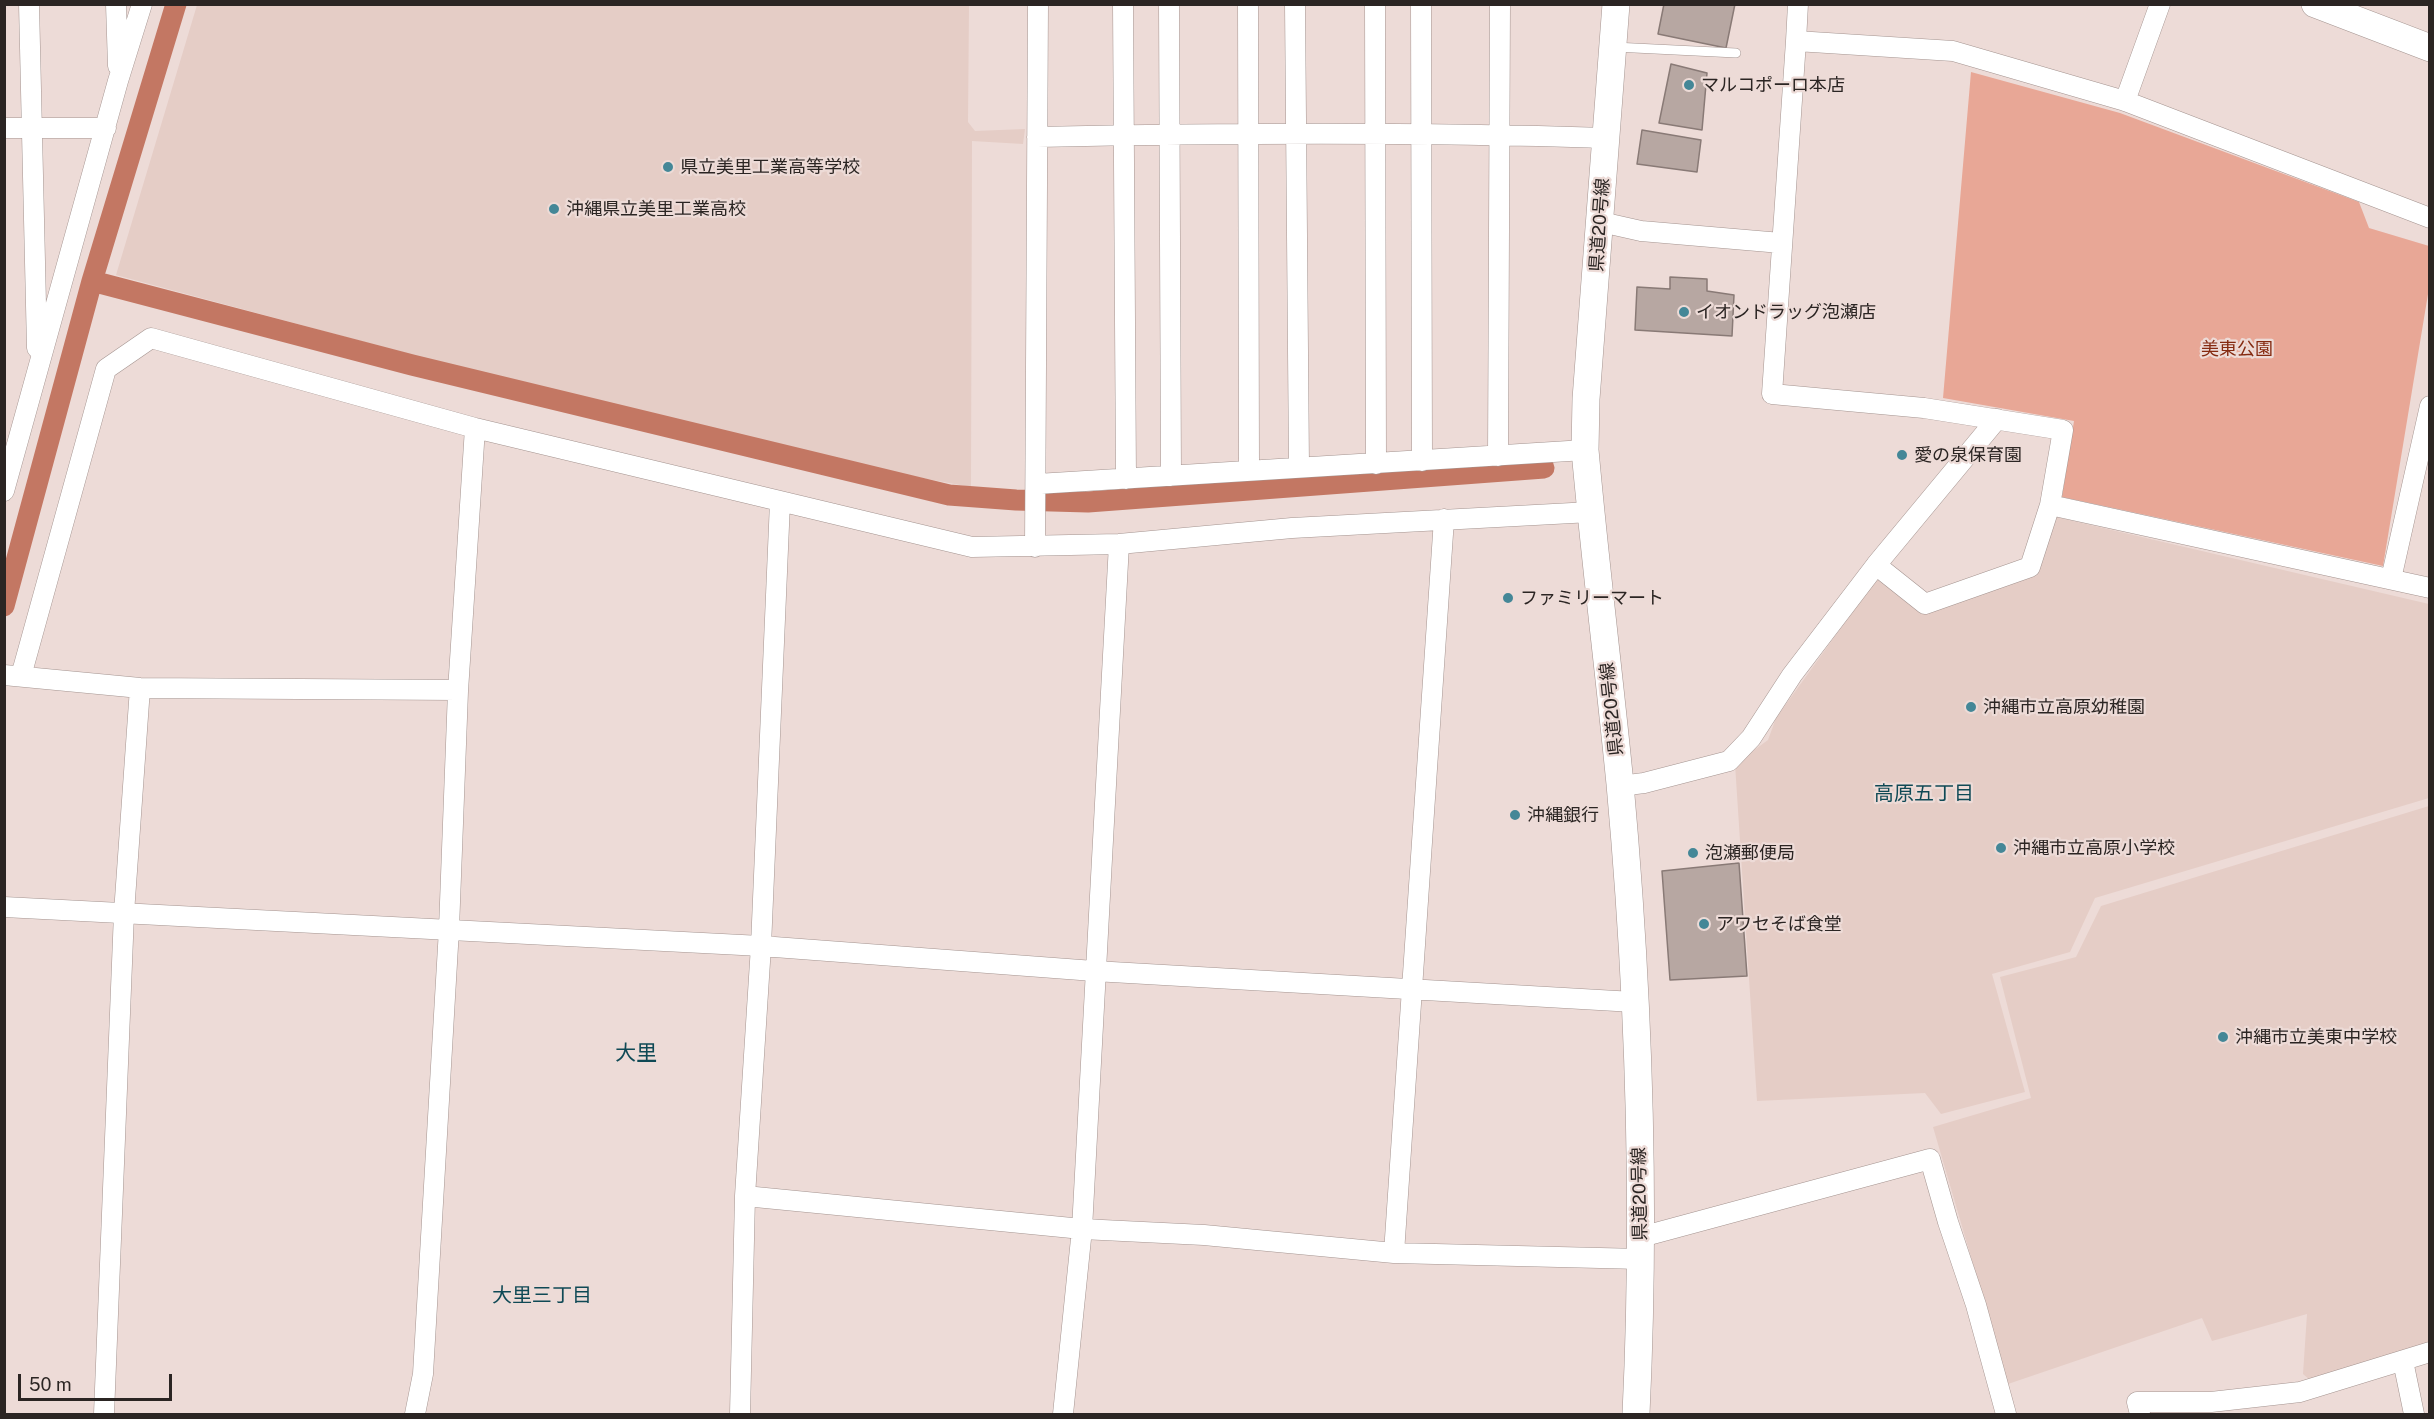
<!DOCTYPE html>
<meta charset="utf-8">
<style>
body{margin:0}
#map{position:relative;width:2434px;height:1419px;overflow:hidden;background:#eddbd7;font-family:"Public Sans",sans-serif}
canvas{display:block}
.frame{position:absolute;inset:0;border:6px solid #2b2523;pointer-events:none}
.scale{position:absolute;left:18px;top:1374px;width:154px;height:27px;box-sizing:border-box;border:3px solid #2b2523;border-top:0;padding-left:8px;font-size:18px;line-height:21px;white-space:nowrap;color:#2b2523;-webkit-text-stroke:4px #eddbd7;paint-order:stroke}
</style>
<div id="map">
<canvas width="2434" height="1419"></canvas>
<div class="frame"></div>
<div class="scale">50 m</div>
</div>
<script>
const g = document.querySelector('canvas').getContext('2d');
g.lineJoin = 'round';
function paint(path, color) {
  g.fillStyle = color;
  g.fill(path, 'evenodd');
}
function trace(path, color, width, dash) {
  g.strokeStyle = color;
  g.lineWidth = width;
  g.lineCap = dash ? 'butt' : 'round';
  g.setLineDash(dash || []);
  g.stroke(path);
}
function label(font, color, halo, rows, align = 'center') {
  g.font = font + ' "Public Sans","Noto Sans JP",sans-serif';
  g.lineWidth = 4.5;
  g.setLineDash([]);
  g.textBaseline = 'middle';
  g.strokeStyle = halo;
  g.fillStyle = color;
  for (const [text, x, y, turn = 0] of rows) {
    g.save();
    g.translate(x, y);
    g.rotate((+turn || 0) * Math.PI / 180);
    g.textAlign = isNaN(turn) ? turn : align;
    if (halo) g.strokeText(text, 0, 0);
    g.fillText(text, 0, 0);
    g.restore();
  }
}
const built = new Path2D(`
 M197 5H969L968 122 975 131 1025 129 1023 144 972 141 971 487 900 474 483 374 116 275Z
 M2056 517 2429 604V798L2095 898 2070 952 1992 974 2025 1092 1941 1114 1925 1093 1757 1101 1735 764 1768 740 1776 718 1877 578 1921 613 2038 575Z
 M2429 806V1342L2311 1381 2303 1374 2307 1314 2212 1341 2202 1318 2008 1384 1933 1127 2031 1098 2000 977 2076 957 2101 906Z`);
const green = new Path2D(`
 M1971 72 2120 113 2359 202 2369 228 2429 246V288L2383 566 2062 497 2074 421 1943 398Z`);
const canal = new Path2D(`
 M92 281 412 365 949 495 1016 500 1088 502 1544 468
 M4 606 92 281 176 4`);
const building = new Path2D(`
 M1664 4H1735L1726 48 1658 34Z
 M1671 64 1707 73 1702 130 1659 123Z
 M1642 130 1701 140 1697 172 1637 164Z
 M1670 277 1707 279V291L1734 295 1732 336 1635 330 1637 287 1670 289Z
 M1739 863 1747 976 1670 980 1662 871Z`);
const lane = new Path2D(`
 M1614 47 1736 53`);
const street = new Path2D(`
 M29 4 37 348
 M116 4 118 66
 M1123 4 1126 479
 M1169 4 1171 476
 M1248 4 1249 471
 M1295 4 1299 467
 M1375 4 1376 464
 M1421 4 1422 461
 M1796 41 1798 4
 M2125 101 2160 4
 M4 128H106
 M1037 137C1226 133 1416 132 1605 138
 M1601 222 1641 231 1781 243
 M1498 456 1500 4
 M1037 484 1585 450
 M4 491 118 81 142 4
 M2050 505 2430 588
 M1035 547 1038 4
 M1876 565 1997 419
 M2391 579 2430 406
 M4 675 140 688 458 690
 M21 676 106 369 151 338 475 428 972 547 1119 544 1292 528 1591 512
 M1620 786 1644 783 1729 761 1751 738 1792 675 1876 565 1925 604 2030 567 2050 505 2063 430 1924 408 1772 394 1796 41 1953 51 2125 101 2430 218
 M4 907 761 946 1094 971 1634 1002
 M745 1196 1082 1229 1204 1235 1394 1253 1641 1259
 M1641 1237 1930 1159 1948 1222 1976 1305 2006 1414
 M1394 1253 1444 519
 M2403 1361 2414 1414
 M104 1414 124 913 140 688
 M415 1414 423 1374 449 929 458 691 475 428
 M740 1414 745 1196 761 946 780 502
 M1063 1414 1082 1229 1119 544
 M2140 1414 2137 1402H2211L2300 1392 2430 1352`);
const secondary = new Path2D(`
 M1616 4 1586 399 1585 450C1595 562 1609 672 1620 784 1639 993 1646 1205 1636 1414
 M2315 4 2430 48`);
const markers = [
 [1689,85,6,"#448797"],
 [668,167,6,"#448797"],
 [554,209,6,"#448797"],
 [1684,312,6,"#448797"],
 [1902,455,6,"#448797"],
 [1508,598,6,"#448797"],
 [1971,707,6,"#448797"],
 [1515,815,6,"#448797"],
 [2001,848,6,"#448797"],
 [1693,853,6,"#448797"],
 [1704,924,6,"#448797"],
 [2223,1037,6,"#448797"]
];
const poiNames = [
 ["マルコポーロ本店",1701,85],
 ["県立美里工業高等学校",680,167],
 ["沖縄県立美里工業高校",566,209],
 ["イオンドラッグ泡瀬店",1696,312],
 ["愛の泉保育園",1914,455],
 ["ファミリーマート",1520,598],
 ["沖縄市立高原幼稚園",1983,707],
 ["沖縄銀行",1527,815],
 ["沖縄市立高原小学校",2013,848],
 ["泡瀬郵便局",1705,853],
 ["アワセそば食堂",1716,924],
 ["沖縄市立美東中学校",2235,1037]
];
const streetNames = [
 ["県道20号線",1600,225,-86],
 ["県道20号線",1612,709,-96],
 ["県道20号線",1640,1194,-91]
];
const parkNames = [
 ["美東公園",2237,349]
];
const neighbourhoodNames = [
 ["高原五丁目",1924,794],
 ["大里三丁目",542,1296]
];
const quarterNames = [
 ["大里",636,1054]
];
paint(built, '#e5cdc6');
paint(green, '#e8a796');
trace(canal, '#c37763', 21);
paint(building, '#b7a7a2');
trace(building, '#897a76', 1.5);
trace(lane, '#a49490', 10);
trace(street, '#a49490', 21);
trace(secondary, '#a49490', 28);
trace(lane, '#fff', 9);
trace(street, '#fff', 20);
trace(secondary, '#fff', 27);
for (const [x, y, r, color] of markers) {
  const dot = new Path2D();
  dot.arc(x, y, r, 0, 2 * Math.PI);
  g.fillStyle = color;
  g.fill(dot);
  trace(dot, '#eddbd7', 2);
}
label('18px', '#2b2523', '#eddbd7', poiNames, 'left');
label('18px', '#2b2523', '#eddbd7', streetNames);
label('18px', '#852a10', '#eddbd7', parkNames);
label('20px', '#0f4955', '#eddbd7', neighbourhoodNames);
label('21px', '#0f4955', '#eddbd7', quarterNames);
</script>
